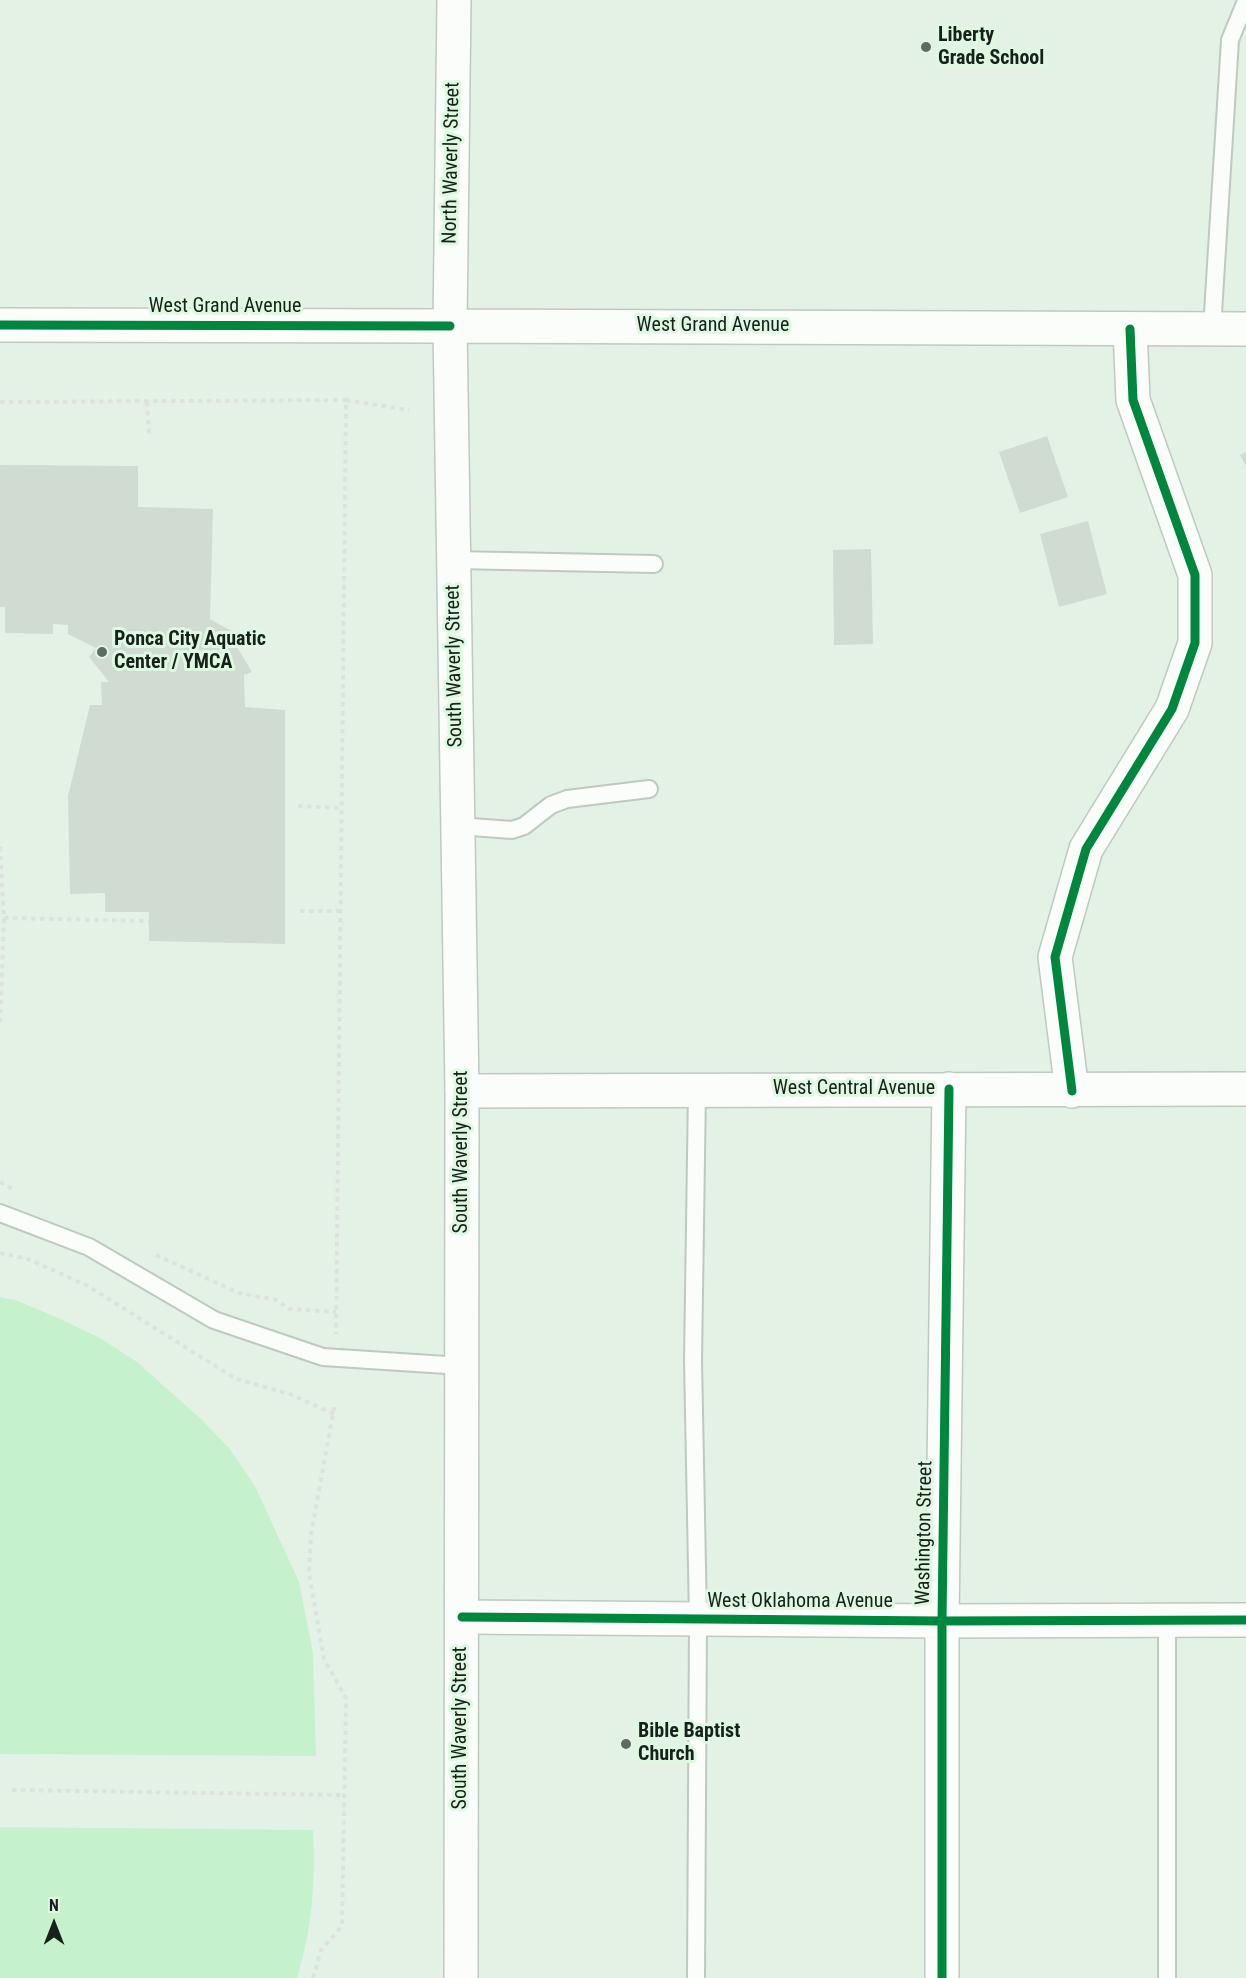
<!DOCTYPE html>
<style>
body{margin:0}
#map{position:relative;width:1246px;height:1978px;overflow:hidden;background:#e4f2e6;font-family:"Roboto Condensed",sans-serif}
canvas{display:block}
.north{position:absolute;left:24px;top:1894px;width:60px;height:60px;-webkit-text-stroke:4px #def8e2;paint-order:stroke;rotate:0deg;font-size:16px;font-weight:700;line-height:24px;text-align:center;color:#182119}
.north::after{content:'';display:block;margin:auto;width:21px;height:27px;background:#182119;clip-path:polygon(50% 0,100% 100%,50% 72%,0 100%)}
</style>
<div id="map">
<canvas width="1246" height="1978"></canvas>
<div class="north">N</div>
</div>
<script>
const g = document.querySelector('canvas').getContext('2d');
g.lineJoin = 'round';
function paint(path, color) {
  g.fillStyle = color;
  g.fill(path, 'evenodd');
}
function trace(path, color, width, dash) {
  g.strokeStyle = color;
  g.lineWidth = width;
  g.lineCap = dash ? 'butt' : 'round';
  g.setLineDash(dash || []);
  g.stroke(path);
}
function label(font, color, halo, rows, align = 'center') {
  g.font = font + ' "Roboto Condensed",sans-serif';
  g.lineWidth = 6;
  g.setLineDash([]);
  g.textBaseline = 'middle';
  g.strokeStyle = halo;
  g.fillStyle = color;
  for (const [text, x, y, turn = 0] of rows) {
    g.save();
    g.translate(x, y);
    g.rotate((+turn || 0) * Math.PI / 180);
    g.textAlign = isNaN(turn) ? turn : align;
    if (halo) g.strokeText(text, 0, 0);
    g.fillText(text, 0, 0);
    g.restore();
  }
}
const green = new Path2D(`
 M0 1297 15 1300 58 1318 100 1338 137 1362 200 1418 229 1448 255 1486 299 1582 313 1653 316 1756 0 1754Z
 M0 1827 313 1830C316 1879 312 1930 297 1978H0Z`);
const building = new Path2D(`
 M1047 436 1068 497 1020 513 999 452Z
 M1246 452V466L1240 455Z
 M0 465 138 466V507L213 509 210 619 240 636 234 642 252 672 244 675 245 707 285 710V944L149 941V912H105V893L70 894 68 796 90 705H102L101 682H109L89 657 96 648 68 634V625L53 624V634L5 633V607H0Z
 M1088 521 1107 594 1059 607 1040 534Z
 M871 549 873 644 834 645 833 550Z`);
const path = new Path2D(`
 M346 400 409 410
 M0 402 346 400 336 1334
 M147 402 149 434
 M298 806 342 808
 M0 847 4 918 0 1026
 M300 911H341
 M4 918 149 921
 M0 1182 12 1189
 M0 1253 28 1259 88 1286 236 1379 290 1394 334 1414
 M156 1255 239 1293 277 1300 289 1309 336 1312
 M12 1790 343 1795
 M313 1978 321 1950 342 1926 346 1698 324 1659 309 1573 311 1534 335 1403`);
const lane = new Path2D(`
 M1212 329 1230 40 1246 1
 M454 560 654 564
 M458 826 512 830 524 826 551 805 567 799 649 789
 M0 1213 89 1247 214 1320 323 1357 462 1366
 M1167 1620V1978
 M696 1978 698 1619 693 1360 697 1090`);
const street = new Path2D(`
 M0 325 450 326
 M462 1091 1246 1089
 M1072 1091 1055 957 1086 849 1172 709 1195 643V575L1133 400 1130 329
 M462 1617 942 1621 1246 1620
 M942 1978V1621L949 1089`);
const secondary = new Path2D(`
 M454 0 450 326 462 1091 461 1978
 M450 326 1246 329`);
const cycleway = new Path2D(`
 M0 325 450 326
 M1072 1091 1055 957 1086 849 1172 709 1195 643V575L1133 400 1130 329
 M462 1617 942 1621 1246 1620
 M942 1978V1621L949 1089`);
const markers = [
 [926,47,6,"#5f6a61"],
 [102,652,6,"#5f6a61"],
 [626,1744,6,"#5f6a61"]
];
const poiNames = [
 ["Liberty",938,36],
 ["Grade School",938,59],
 ["Ponca City Aquatic",114,640],
 ["Center / YMCA",114,663],
 ["Bible Baptist",638,1732],
 ["Church",638,1755]
];
const streetNames = [
 ["North Waverly Street",452,163,-89],
 ["West Grand Avenue",225,307],
 ["West Grand Avenue",713,326],
 ["South Waverly Street",455,666,-91],
 ["West Central Avenue",854,1089],
 ["South Waverly Street",462,1152,-90],
 ["Washington Street",925,1533,-89],
 ["West Oklahoma Avenue",800,1602],
 ["South Waverly Street",461,1728,-90]
];
paint(green, '#c6f1cd');
paint(building, '#d0dbd2');
trace(lane, '#bec9c0', 20);
trace(street, '#bec9c0', 36);
trace(secondary, '#bec9c0', 36);
trace(path, '#dde2de', 4, [4.5, 4.5]);
trace(lane, '#fbfdfb', 16);
trace(street, '#fbfdfb', 33);
trace(secondary, '#fbfdfb', 33);
trace(cycleway, '#00873e', 9);
for (const [x, y, r, color] of markers) {
  const dot = new Path2D();
  dot.arc(x, y, r, 0, 2 * Math.PI);
  g.fillStyle = color;
  g.fill(dot);
  trace(dot, '#def8e2', 2);
}
label('bold 20px', '#182119', '#def8e2', poiNames, 'left');
label('20px', '#182119', '#def8e2', streetNames);
</script>
